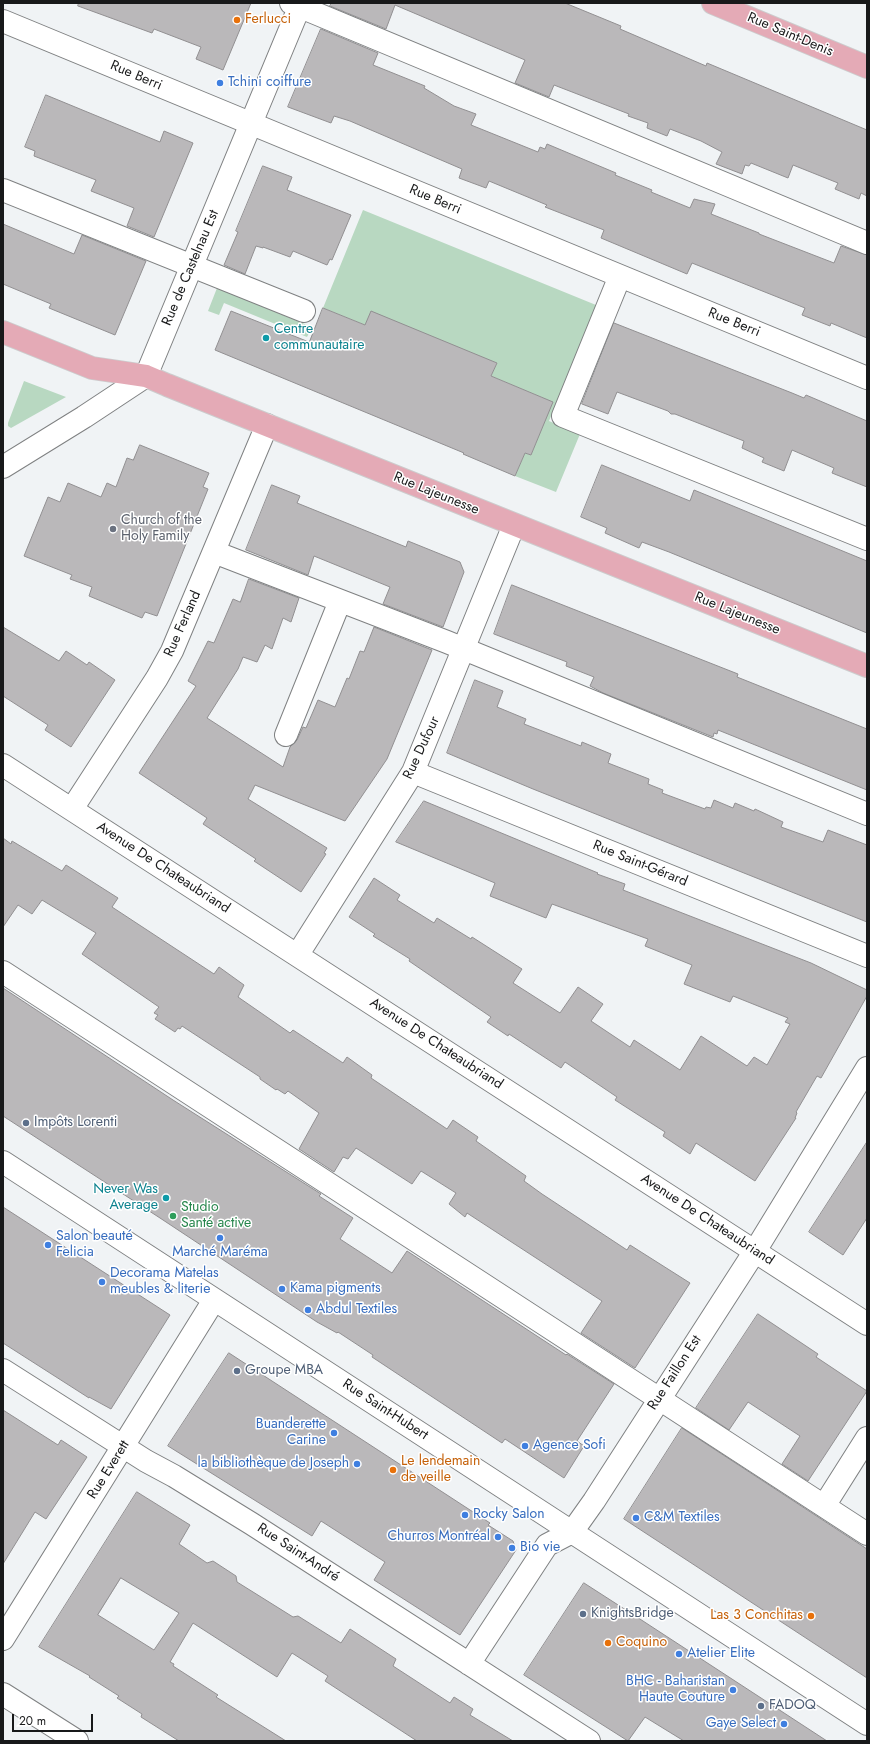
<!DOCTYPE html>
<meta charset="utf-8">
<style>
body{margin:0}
#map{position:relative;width:870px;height:1744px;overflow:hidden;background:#f0f3f5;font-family:Jost,sans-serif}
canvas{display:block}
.frame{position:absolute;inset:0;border:4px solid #18191a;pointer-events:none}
.scale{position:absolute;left:12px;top:1714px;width:81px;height:18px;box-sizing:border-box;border:2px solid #18191a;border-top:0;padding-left:5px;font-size:12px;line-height:14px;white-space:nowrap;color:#18191a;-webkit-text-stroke:3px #fff;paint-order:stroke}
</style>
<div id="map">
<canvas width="870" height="1744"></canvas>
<div class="frame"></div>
<div class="scale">20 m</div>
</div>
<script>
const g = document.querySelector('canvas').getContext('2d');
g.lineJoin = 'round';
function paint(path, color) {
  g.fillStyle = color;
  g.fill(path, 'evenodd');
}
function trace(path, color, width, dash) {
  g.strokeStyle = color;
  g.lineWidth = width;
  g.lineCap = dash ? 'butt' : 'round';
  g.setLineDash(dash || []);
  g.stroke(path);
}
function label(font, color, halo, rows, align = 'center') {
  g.font = font + ' Jost,sans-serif';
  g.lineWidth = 3;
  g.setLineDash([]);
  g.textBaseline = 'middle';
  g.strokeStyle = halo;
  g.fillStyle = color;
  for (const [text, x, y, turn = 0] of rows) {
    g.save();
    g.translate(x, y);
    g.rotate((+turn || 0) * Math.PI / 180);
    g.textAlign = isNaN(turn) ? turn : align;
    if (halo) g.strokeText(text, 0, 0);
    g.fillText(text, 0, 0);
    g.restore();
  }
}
const green = new Path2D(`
 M363 210 596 305 549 421 580 434 556 492 515 476 525 453 531 455 542 427 533 424 543 398 491 376 497 363 365 325 323 308Z
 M217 288 312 327 307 337 224 303 219 315 208 311Z
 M24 381 66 397 11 428 8 426V423Z`);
const building = new Path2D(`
 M79 3H251L223 70 196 59 201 47 154 29 152 33 78 6Z
 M332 3H565L621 26 620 29 706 66 707 63 867 130V196L861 193 859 199 835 189 838 183 793 165 788 178 751 163 749 166 745 165 742 174 716 164 722 152 701 141 670 129 667 136 647 128 648 123 628 116 629 114 554 85 549 97 515 83 525 60 395 5 386 29 330 6Z
 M321 29 378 53 373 65 425 86 424 88 454 106 476 114 471 125 538 152 540 147 545 149 547 144 616 173 615 175 652 190 651 192 690 208 694 199 715 204 711 214 759 233V234L834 263 841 246 867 255V338L831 323 830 326 802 315 805 308 692 263 687 274 601 238 604 230 545 207 547 205 489 181 486 188 459 178 462 169 350 121 334 116 331 123 288 107Z
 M46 95 160 142 164 131 193 143 154 237 127 226 134 208 91 191 96 180 34 156 35 151 25 147Z
 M263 166 292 177 287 190 351 215 332 260 330 259 327 265 293 251 290 257 263 247V248L256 246 245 274 224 265 238 232 236 231Z
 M3 224 74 254 82 235 146 261 115 335 49 308 51 304 3 284Z
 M323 308 365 325 371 311 497 363 491 376 553 402 531 455 525 453 515 476 463 454 464 453 215 350 231 311 309 342Z
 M614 323 792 393 804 398 806 395 867 421V487L832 473 834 468 792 450 784 471 762 462 764 458 742 448 744 441 675 414H671L668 411 617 392 608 414 582 404Z
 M140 445 209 473 203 487 208 489 157 616 145 612 142 618 89 596 92 587 70 579 72 575 24 556 48 497 60 502 68 483 101 497 107 483 116 487 127 458 133 460Z
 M602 465 690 501 694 490 867 561V633L669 552 642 542 639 548 605 533 607 528 581 517Z
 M272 485 300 496 297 503 406 547 408 541 460 562 464 572 443 627 383 604 390 587 314 556 308 575 246 550Z
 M249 579 299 598 291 622 283 618 272 649 265 645 257 662 243 657 238 669 207 718 283 767 290 747 297 740 303 727 306 728 318 700 335 707 347 678 349 679 360 651 364 652 374 627 432 650 387 759 345 821 255 785 248 799 327 848 324 853 326 854 301 892 254 861 256 859 203 824 207 818 139 773 196 686 188 681 208 641 214 643 233 599 240 602Z
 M512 585 738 674 737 677 867 729V790L718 730 717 734 714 733 713 737 603 693 590 686 594 677 566 666 567 662 494 634Z
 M3 627 59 661 66 651 87 665 89 662 115 680 71 747 45 730 48 725 3 696Z
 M475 680 503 691 497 707 526 719 524 724 581 746 582 742 611 754 608 763 649 779 648 784 663 790 662 793 705 809 706 807 711 808 714 800 733 808 735 803 754 811 755 809 783 822 781 827 823 842 828 830 867 845V922L533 789 447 753Z
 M424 801 598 873 597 874 625 884 623 890 811 963 867 990V996L821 1078 817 1076 796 1112 797 1113 795 1118H796L755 1181 696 1143 690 1154 663 1136 665 1132 615 1100 617 1097 565 1062 561 1068 509 1034 508 1036 487 1022 491 1017 409 961 410 959 373 936 375 934 349 917 374 878 400 895 397 900 434 923 437 918 471 939 472 937 522 969 513 983 560 1013 578 987 603 1004 591 1021 630 1047 634 1040 680 1070 701 1036 747 1066 754 1057 767 1065 790 1024 785 1022 788 1018 733 996 730 1002 684 984 692 965 645 946 648 939 552 904 546 918 490 896 495 883 396 842Z
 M3 838 11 844 12 841 62 871 66 865 118 898 112 907 214 974 219 967 244 985 238 997 290 1033 293 1030 343 1063 347 1057 372 1075 371 1078 447 1129 453 1120 478 1137 476 1141 526 1176 524 1181 542 1194 627 1250 630 1245 690 1283 635 1368 581 1333 602 1301 467 1213 465 1217 449 1204 456 1193 421 1171 412 1184 356 1148 348 1159 343 1157 334 1172 299 1149 319 1113 288 1091 285 1094 277 1089 276 1090 260 1079V1077L182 1026 180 1029 178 1028 175 1032 155 1019 158 1015 154 1013 159 1007 82 954 96 933 42 900 32 914 18 905 3 927Z
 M3 988 173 1100 321 1194 319 1196 353 1218 340 1239 392 1273 407 1251 566 1355 567 1354 614 1384 577 1441 584 1446 564 1478 505 1439 502 1443 372 1357 373 1355 338 1332 337 1333 317 1322 160 1218 3 1116Z
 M867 1142V1218L843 1255 809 1232Z
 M3 1207 170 1315 111 1409 89 1397V1398L3 1343Z
 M758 1314 818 1354 816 1357 867 1391 808 1481 782 1464 800 1436 748 1402 729 1430 696 1408Z
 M229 1353 490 1523 488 1525 513 1541 516 1550 460 1635 374 1580 385 1562 321 1521 312 1536 168 1446Z
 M3 1410 58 1445 61 1440 87 1457 46 1519 35 1512 3 1564Z
 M682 1428 867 1549V1678L624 1519Z
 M137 1492 190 1525 179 1544 207 1563 213 1561 236 1576 237 1582 293 1617 298 1616 341 1643 350 1629 396 1659 393 1666 450 1703 454 1697 473 1709 470 1715 513 1741H417L325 1681 328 1676 292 1653 277 1677 193 1623 170 1662 174 1664 173 1666 218 1695 216 1697 286 1741H179L141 1717 142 1714 117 1698 119 1696 89 1677 90 1676 39 1647ZM121 1578 179 1613 154 1650 98 1615Z
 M584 1583 643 1621 827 1741H684L645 1717 628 1741 524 1675Z`);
const minor = new Path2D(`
 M291 3 867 243
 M3 21 867 378
 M3 190 304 311
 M620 276 563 416 867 539
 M3 467 84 417 146 376 301 3
 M214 552 447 642 867 814
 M286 735 340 601
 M3 765 867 1324
 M413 772 867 956
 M72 809 157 678 172 651 267 425
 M298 954 413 772 514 525
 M3 972 867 1534
 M3 1162 867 1724
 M3 1370 146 1461 174 1476 252 1524 589 1741
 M824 1506 867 1438
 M3 1639 214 1300
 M469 1664 547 1545 572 1532 594 1501 755 1251 867 1068
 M3 1694 77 1741`);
const major = new Path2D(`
 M713 3 867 67
 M3 332 92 368 146 376 167 385 867 666`);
const markers = [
 [237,20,4,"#e8710a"],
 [220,83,4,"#3f7fe0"],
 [266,338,4,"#0f9aa8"],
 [113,529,4,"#6b7280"],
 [26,1123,4,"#5c6f8a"],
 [166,1198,4,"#0f9aa8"],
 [173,1216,4,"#2e9e5b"],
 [220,1238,4,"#3f7fe0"],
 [48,1245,4,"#3f7fe0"],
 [102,1282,4,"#3f7fe0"],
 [282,1289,4,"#3f7fe0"],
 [308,1310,4,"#3f7fe0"],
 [237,1371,4,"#5c6f8a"],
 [334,1433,4,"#3f7fe0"],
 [525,1446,4,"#3f7fe0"],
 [357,1464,4,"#3f7fe0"],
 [393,1470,4,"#e8710a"],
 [465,1515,4,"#3f7fe0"],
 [636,1518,4,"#3f7fe0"],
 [498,1537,4,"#3f7fe0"],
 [512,1548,4,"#3f7fe0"],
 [583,1614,4,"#5c6f8a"],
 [811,1616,4,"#e8710a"],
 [608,1643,4,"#e8710a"],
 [679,1654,4,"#3f7fe0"],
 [733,1690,4,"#3f7fe0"],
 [761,1706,4,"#5c6f8a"],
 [784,1724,4,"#3f7fe0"]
];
const foodNames = [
 ["Ferlucci",245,20],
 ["Le lendemain",401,1462],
 ["de veille",401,1478],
 ["Las 3 Conchitas",803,1616,"right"],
 ["Coquino",616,1643]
];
const streetNames = [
 ["Rue Saint-Denis",790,35,23],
 ["Rue Berri",136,76,23],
 ["Rue Berri",435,200,23],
 ["Rue de Castelnau Est",191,268,-67],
 ["Rue Berri",734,323,22],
 ["Rue Lajeunesse",436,494,22],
 ["Rue Lajeunesse",737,614,22],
 ["Rue Ferland",183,624,-66],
 ["Rue Dufour",422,748,-65],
 ["Rue Saint-Gérard",640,864,22],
 ["Avenue De Chateaubriand",163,868,33],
 ["Avenue De Chateaubriand",436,1044,33],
 ["Avenue De Chateaubriand",707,1220,33],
 ["Rue Faillon Est",675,1373,-57],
 ["Rue Saint-Hubert",385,1410,33],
 ["Rue Everett",109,1470,-58],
 ["Rue Saint-André",298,1553,33]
];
const shopNames = [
 ["Tchini coiffure",228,83],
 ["Salon beauté",56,1237],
 ["Felicia",56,1253],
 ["Marché Maréma",220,1253,"center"],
 ["Decorama Matelas",110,1274],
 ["meubles & literie",110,1290],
 ["Kama pigments",290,1289],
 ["Abdul Textiles",316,1310],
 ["Buanderette",326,1425,"right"],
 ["Carine",326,1441,"right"],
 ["Agence Sofi",533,1446],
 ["la bibliothèque de Joseph",349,1464,"right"],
 ["Rocky Salon",473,1515],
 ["C&M Textiles",644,1518],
 ["Churros Montréal",490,1537,"right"],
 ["Bio vie",520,1548],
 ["Atelier Elite",687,1654],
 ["BHC - Baharistan",725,1682,"right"],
 ["Haute Couture",725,1698,"right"],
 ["Gaye Select",776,1724,"right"]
];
const cultureNames = [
 ["Centre",274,330],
 ["communautaire",274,346],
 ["Never Was",158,1190,"right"],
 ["Average",158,1206,"right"]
];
const worshipNames = [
 ["Church of the",121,521],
 ["Holy Family",121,537]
];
const serviceNames = [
 ["Impôts Lorenti",34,1123],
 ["Groupe MBA",245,1371],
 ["KnightsBridge",591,1614],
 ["FADOQ",769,1706]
];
const leisureNames = [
 ["Studio",181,1208],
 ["Santé active",181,1224]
];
paint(green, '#b8d8c1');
paint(building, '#bab8ba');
trace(building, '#918f91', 1);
trace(minor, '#7f8182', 24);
trace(major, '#cccccd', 24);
trace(minor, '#fff', 22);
trace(major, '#e4aab6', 22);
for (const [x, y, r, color] of markers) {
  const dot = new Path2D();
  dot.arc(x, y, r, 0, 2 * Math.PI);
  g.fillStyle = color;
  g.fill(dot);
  trace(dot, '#fff', 1.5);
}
label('14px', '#c56008', '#fff', foodNames, 'left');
label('14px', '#18191a', '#fff', streetNames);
label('14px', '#366cbe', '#fff', shopNames, 'left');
label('14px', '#0d838f', '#fff', cultureNames, 'left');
label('14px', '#5b616d', '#fff', worshipNames, 'left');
label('14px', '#4e5e75', '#fff', serviceNames, 'left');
label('14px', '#27864d', '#fff', leisureNames, 'left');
</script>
